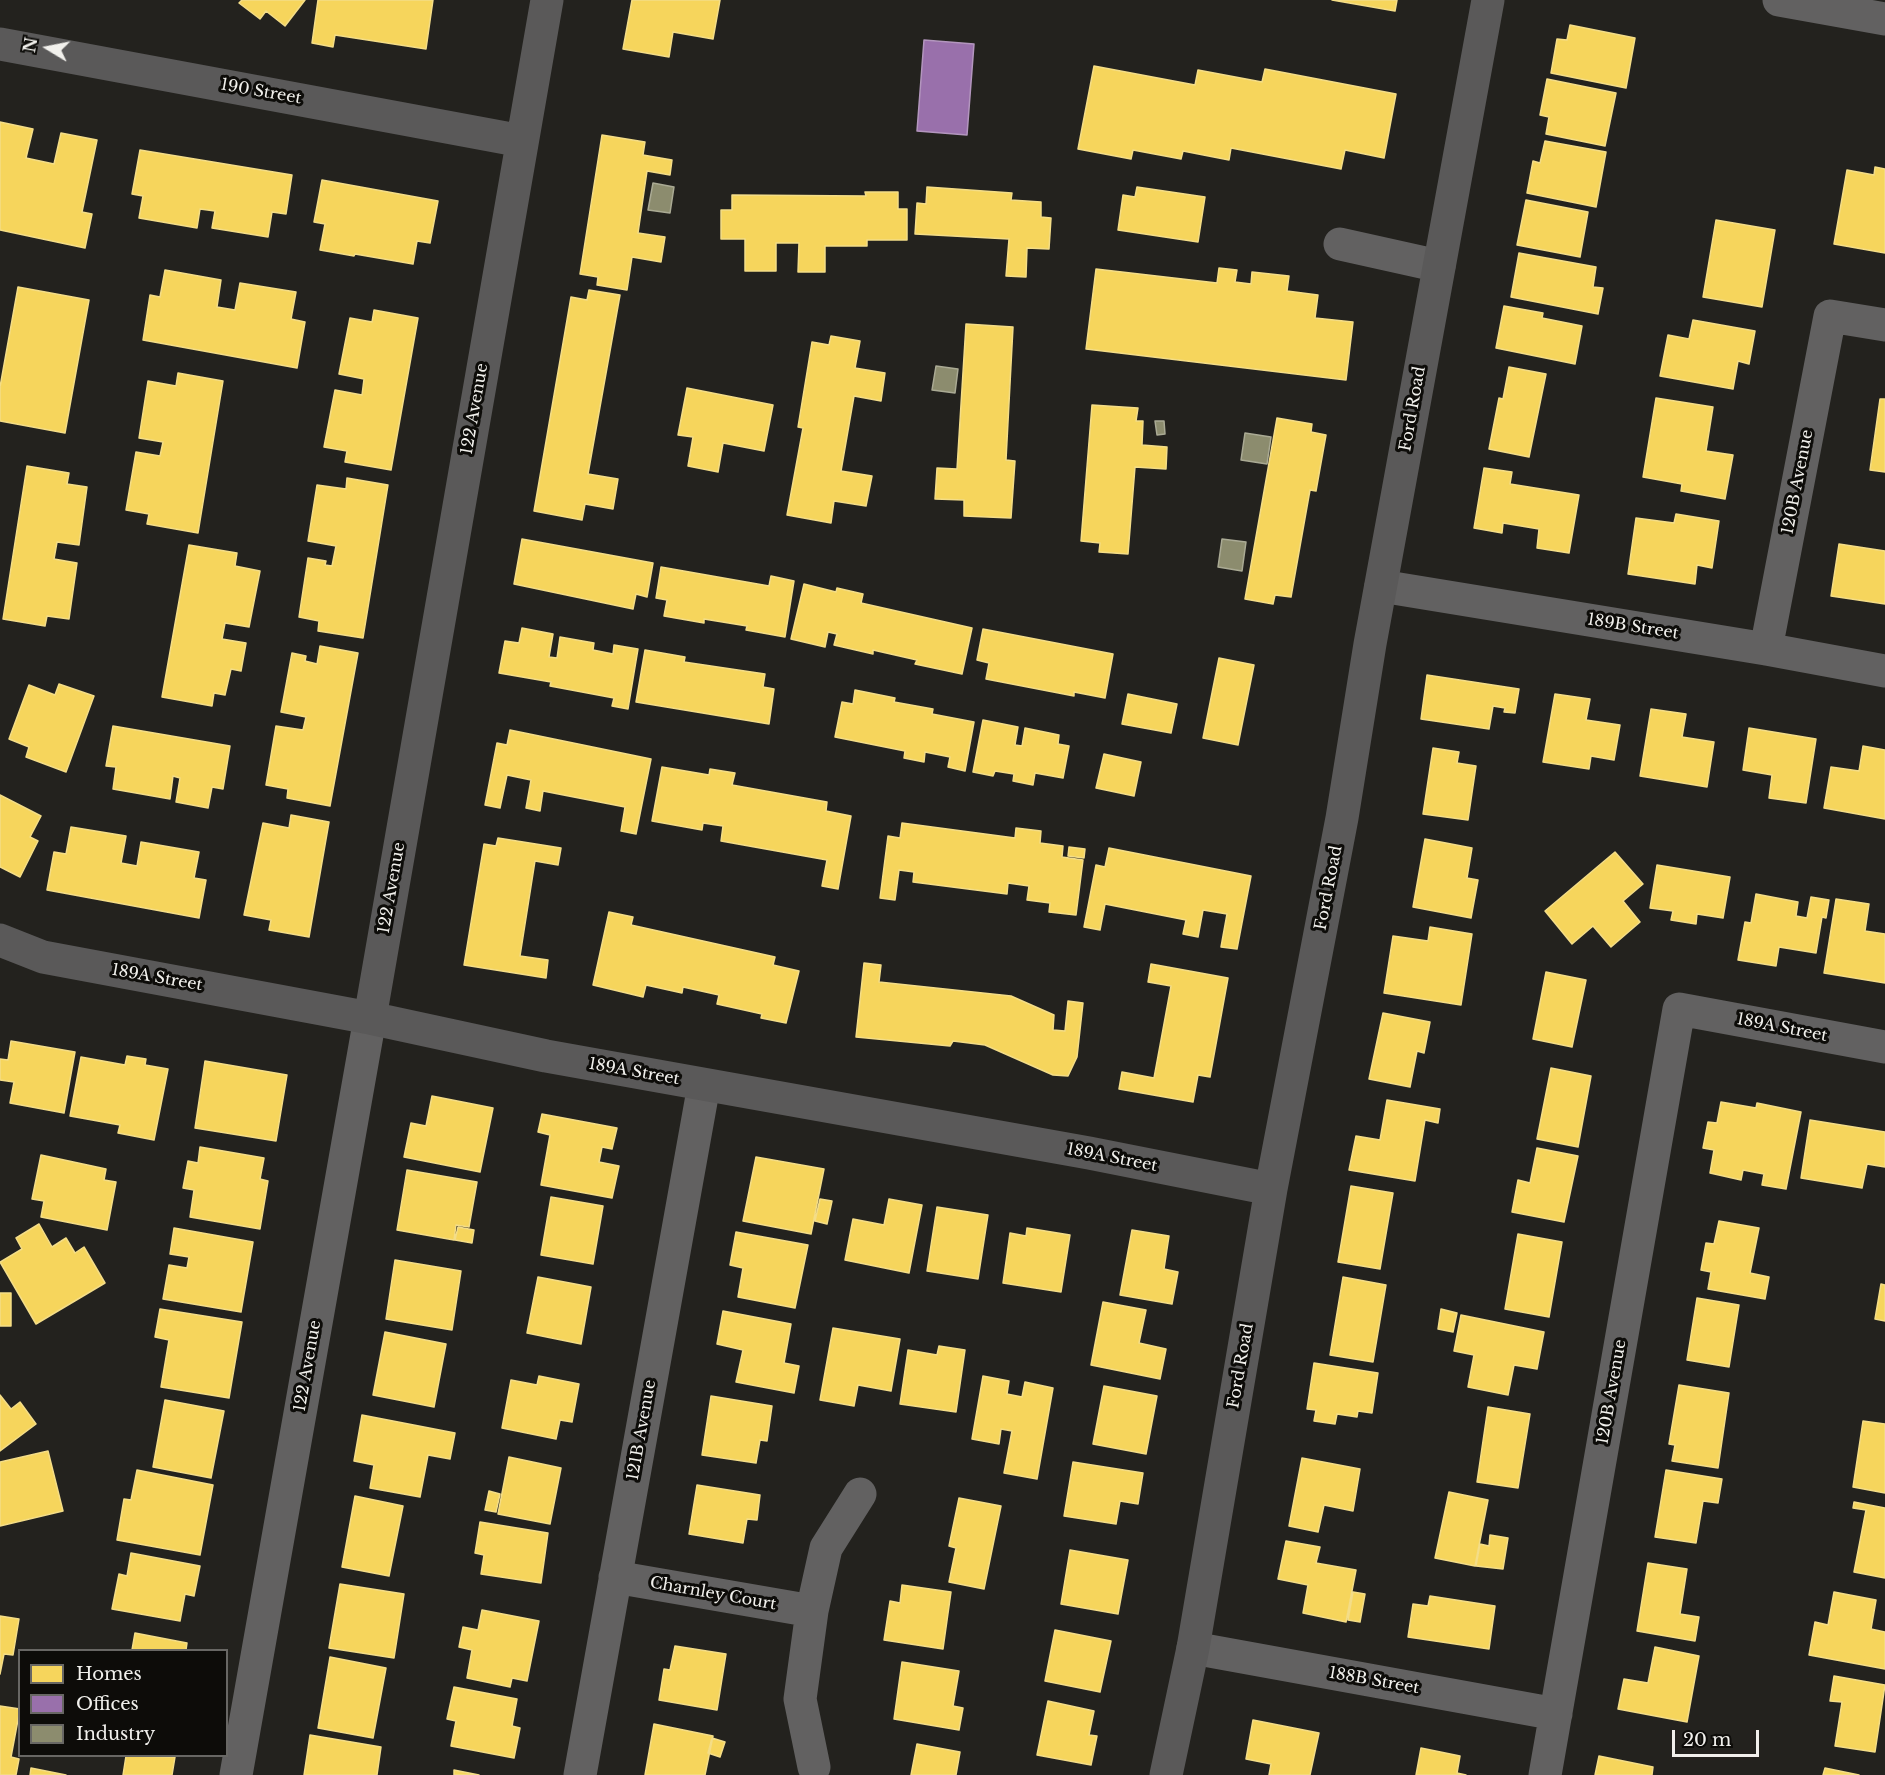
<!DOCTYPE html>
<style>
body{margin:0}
#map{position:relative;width:1885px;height:1775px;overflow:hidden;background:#23221e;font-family:"Libre Baskerville",serif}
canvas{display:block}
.legend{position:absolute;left:18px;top:1649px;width:210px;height:108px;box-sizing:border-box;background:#0d0c09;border:2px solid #686764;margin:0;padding:8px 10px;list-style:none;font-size:18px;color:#f1f0ec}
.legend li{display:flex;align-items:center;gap:12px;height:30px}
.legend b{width:30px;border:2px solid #686764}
.north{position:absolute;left:18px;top:18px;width:60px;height:60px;-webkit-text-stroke:4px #0d0c09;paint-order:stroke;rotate:280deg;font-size:16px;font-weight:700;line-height:24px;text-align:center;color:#f1f0ec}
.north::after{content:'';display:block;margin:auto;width:21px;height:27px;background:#f1f0ec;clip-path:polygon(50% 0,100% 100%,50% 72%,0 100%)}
.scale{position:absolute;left:1672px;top:1730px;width:87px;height:27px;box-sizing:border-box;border:3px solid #f1f0ec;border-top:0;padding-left:8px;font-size:18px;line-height:21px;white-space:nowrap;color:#f1f0ec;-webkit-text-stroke:4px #0d0c09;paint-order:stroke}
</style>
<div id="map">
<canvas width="1885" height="1775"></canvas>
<ul class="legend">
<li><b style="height:16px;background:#f6d55c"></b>Homes</li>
<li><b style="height:16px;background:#9970ab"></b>Offices</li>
<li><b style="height:16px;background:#8c8c6e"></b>Industry</li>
</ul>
<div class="north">N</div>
<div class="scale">20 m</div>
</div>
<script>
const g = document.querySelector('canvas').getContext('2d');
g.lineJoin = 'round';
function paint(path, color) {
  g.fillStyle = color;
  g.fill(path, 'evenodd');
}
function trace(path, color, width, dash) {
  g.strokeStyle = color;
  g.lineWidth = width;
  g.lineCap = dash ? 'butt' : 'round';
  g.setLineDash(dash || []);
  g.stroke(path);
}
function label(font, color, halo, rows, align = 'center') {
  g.font = font + ' "Libre Baskerville",serif';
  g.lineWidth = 6;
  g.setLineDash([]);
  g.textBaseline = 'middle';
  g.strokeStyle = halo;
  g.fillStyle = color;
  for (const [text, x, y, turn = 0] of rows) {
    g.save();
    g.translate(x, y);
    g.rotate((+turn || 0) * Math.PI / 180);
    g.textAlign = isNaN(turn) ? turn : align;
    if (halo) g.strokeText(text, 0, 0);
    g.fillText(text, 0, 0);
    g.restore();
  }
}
const homes = new Path2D(`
 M242 0H305L285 26 266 11 260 19 239 3Z
 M318 0H433L426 49 335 35 333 47 312 43Z
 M632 0H720L713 39 673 32 669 57 623 49Z
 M1332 0H1397L1395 11Z
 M1570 25 1635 38 1626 88 1551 73 1557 39 1567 40Z
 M1094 66 1195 85 1198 70 1262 82 1265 69 1396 94 1384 158 1345 150 1341 169 1231 148 1229 160 1183 151 1181 159 1133 150 1131 159 1078 149Z
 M1547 79 1616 93 1605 146 1546 134 1549 117 1540 115Z
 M0 122 33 129 26 158 54 164 61 133 97 140 82 212 92 214 85 248 0 230Z
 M602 135 645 142 643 155 672 160 670 175 647 171 638 233 665 237 661 262 632 257 627 290 597 285 598 277 580 274Z
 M1545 141 1606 152 1596 207 1527 193 1533 161 1540 163Z
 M140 150 292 175 286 214 272 212 268 237 212 228 215 211 200 209 197 228 139 218 143 196 132 194Z
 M1875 167 1885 169V253L1834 244 1847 170 1874 175Z
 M322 180 438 201 430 243 417 241 413 264 355 254 354 256 320 250 325 224 314 222Z
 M927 187 1012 193 1011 200 1041 202V217L1051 218 1049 249 1027 248 1026 277 1006 276 1009 239 915 234 917 203 926 204Z
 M1137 187 1205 197 1198 242 1118 230 1123 195 1135 197Z
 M865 192H898V209H907V240H867V246H825V272H798L799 243H776V271H745V239H721V210H732V195L866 196Z
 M1526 200 1588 212 1580 257 1517 245Z
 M1716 220 1775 230 1762 307 1703 297Z
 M1519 253 1596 267 1593 287 1603 288 1598 314 1511 297Z
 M1219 268 1237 270 1235 282 1251 284 1252 272 1289 276 1287 291 1318 295 1315 318 1353 322 1346 380 1086 349 1096 269 1217 283Z
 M165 270 221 280 217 307 235 310 240 283 296 292 291 319 305 322 297 368 143 340 150 295 160 297Z
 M18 287 89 300 65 433 0 421V387Z
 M589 290 620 295 588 474 618 479 613 509 585 504 582 520 534 511 571 297 587 300Z
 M1504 306 1543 313 1542 318 1582 326 1575 364 1496 348Z
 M374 310 418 318 391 470 345 462 347 451 324 447 335 390 362 395 364 379 339 374 350 318 372 322Z
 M1693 320 1755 331 1749 364 1738 361 1733 389 1660 376 1668 335 1689 339Z
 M966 324 1013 327 1006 460 1015 461 1011 518 964 516V500L935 499 937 468 957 469Z
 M831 336 860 341 855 368 885 373 881 401 854 396 841 471 872 476 866 506 834 501 831 523 787 515 803 428 798 427 812 342 829 345Z
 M1509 367 1546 374 1529 457 1489 449 1499 398 1503 399Z
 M178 373 223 381 198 533 147 524 149 514 126 510 136 452 160 456 163 442 139 438 148 381 176 386Z
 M687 388 773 405 764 451 723 443 718 472 688 466 693 437 678 435Z
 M1656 398 1713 407 1706 451 1733 455 1725 499 1681 491 1682 484 1643 477Z
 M1880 399H1885V472L1870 470Z
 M1092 405 1138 408 1136 421H1143L1142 445 1167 447 1166 469 1135 467 1128 554 1099 552 1100 543 1081 541Z
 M1277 418 1312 424 1311 432 1326 435 1316 491 1310 490 1291 597 1275 595 1273 604 1245 599Z
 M27 466 69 473 67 484 87 487 79 545 57 542 54 559 77 563 69 619 47 616 45 626 3 619Z
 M1484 468 1512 472 1510 484 1579 495 1569 553 1537 548 1539 529 1503 523 1502 533 1474 528Z
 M347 478 388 485 363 638 318 631 319 621 299 617 308 558 326 561 325 565 332 566 336 546 308 541 317 485 346 489Z
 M1676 514 1719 521 1712 568 1697 565 1695 584 1628 574 1636 518 1674 523Z
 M522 539 653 563 647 597 636 594 633 609 514 584Z
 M1839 544 1885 551V604L1831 596Z
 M189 545 237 553 235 566 260 571 249 627 225 623 222 639 246 643 241 671 231 669 225 695 214 693 212 706 162 697Z
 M661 567 769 586 771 576 794 581 785 637 746 630 747 626 704 619V623L664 616 667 600 656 598Z
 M804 584 836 592 837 588 863 594 861 603 972 628 962 674 915 664 917 660 873 650V654L834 645 837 634 828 632 825 647 791 639Z
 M522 628 553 634 549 657 557 658 560 637 594 643 593 650 613 654 614 645 638 649 628 709 612 706 614 698 550 686 551 682 499 673 505 641 519 643Z
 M983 629 1113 654 1105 698 1074 692V696L986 679 989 663 977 660Z
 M320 646 358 653 330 806 287 798 288 789 266 785 276 726 303 730 306 717 281 712 292 653 306 656 305 661 317 664Z
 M645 650 685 657 684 662 765 674 763 687 774 689 769 724 636 702Z
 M1219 658 1254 665 1238 745 1203 738Z
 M1427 675 1519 689 1515 713 1504 712 1505 708 1493 706 1489 729 1421 719Z
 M59 684 94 696 66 772 26 757 29 747 9 739 29 685 55 695Z
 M855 690 895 698 894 702 933 709 932 714 974 722 965 771 948 767 950 757 925 752 924 762 904 758 905 751 835 737 842 702 853 704Z
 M1128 694 1177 704 1171 733 1122 724Z
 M1555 694 1590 699 1586 720 1620 725 1614 760 1591 756 1589 769 1543 762Z
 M1651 709 1686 714 1682 737 1714 742 1707 787 1640 776Z
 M983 720 1018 727 1015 745 1022 746 1025 728 1059 735 1058 744 1069 746 1063 778 1035 773 1033 785 1013 781 1014 774 995 771 993 776 973 772Z
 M113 726 230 746 223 789 212 787 208 808 176 802 180 778 173 776 170 799 113 789 116 767 106 766Z
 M1749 728 1816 739 1806 803 1769 798 1772 775 1743 770Z
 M510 730 651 759 636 834 621 831 625 807 543 791 540 811 526 808 531 780 507 775 500 808 485 805 497 743 507 745Z
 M1863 746 1885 750V819L1824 808 1831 767 1859 771Z
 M1433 748 1459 752 1457 763 1476 766 1468 820 1423 814Z
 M1104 754 1141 762 1134 796 1096 788Z
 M662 767 709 775 710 769 735 773 732 785 827 802 826 811 851 816 838 889 822 886 827 860 721 841 723 826 703 823 702 830 652 821Z
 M0 795 41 816 30 837 38 841 20 877 0 867Z
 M291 815 329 822 309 937 269 930 271 920 244 915 263 823 289 828Z
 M902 823 1015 838 1016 828 1041 831 1040 843 1063 846 1062 857 1083 860 1076 915 1049 912 1050 903 1027 900 1029 886 1008 883 1007 894 913 882 914 872 899 870 895 900 880 898 888 836 900 838Z
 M71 827 126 836 121 863 137 866 141 842 199 852 194 878 206 880 199 918 47 890 54 852 66 854Z
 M498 838 561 848 558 865 535 861 520 956 548 960 546 978 464 965 484 844 496 846Z
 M1425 839 1472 848 1467 878 1478 880 1471 918 1413 907Z
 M1069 847 1085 849 1084 858 1068 856Z
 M1109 848 1251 876 1237 949 1221 947 1227 914 1203 910 1198 937 1183 934 1186 920 1105 904 1100 930 1084 927 1096 865 1105 867Z
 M1615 852 1643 884 1623 901 1640 922 1611 947 1593 926 1572 944 1545 911Z
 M1657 865 1730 877 1723 918 1697 914 1696 924 1671 920 1673 911 1650 908Z
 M1756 894 1798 902 1796 916 1807 918 1811 897 1829 900 1826 918 1822 917 1816 953 1779 947 1776 966 1738 960 1745 922 1751 923Z
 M1836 899 1869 904 1865 931 1885 934V983L1824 973Z
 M609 912 633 917 631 925 775 957 773 965 799 971 786 1023 761 1018 762 1014 717 1004 719 995 683 987 682 993 646 985 643 997 593 985Z
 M1430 927 1472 934 1461 1005 1384 993 1393 936 1428 941Z
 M864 963 881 965 879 982 1011 996 1054 1015 1053 1030 1065 1031 1068 1001 1083 1003 1077 1057 1068 1076 1053 1075 985 1045 953 1041 950 1046 856 1037Z
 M1151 964 1228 978 1210 1077 1198 1075 1193 1102 1119 1089 1122 1072 1154 1078 1171 986 1148 982Z
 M1546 972 1586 980 1572 1047 1533 1039Z
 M1383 1013 1430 1022 1424 1053 1417 1051 1410 1087 1369 1079Z
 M11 1041 75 1052 64 1113 10 1103 14 1082 0 1080V1059L8 1060Z
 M127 1056 146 1059 145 1065 168 1069 154 1140 118 1133 120 1125 70 1116 81 1057 125 1065Z
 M205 1061 287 1075 276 1141 195 1128Z
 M1551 1068 1591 1076 1578 1147 1537 1139Z
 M432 1096 493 1108 480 1172 404 1157 411 1123 426 1126Z
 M1387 1100 1440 1109 1438 1123 1425 1120 1415 1181 1349 1170 1356 1136 1380 1140Z
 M1721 1102 1756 1108 1757 1103 1801 1112 1786 1189 1762 1185 1764 1174 1743 1170 1741 1180 1710 1173 1714 1150 1703 1148 1708 1122 1717 1123Z
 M542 1114 617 1128 612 1149 602 1147 599 1162 619 1166 612 1198 541 1185 550 1135 538 1132Z
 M1810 1120 1885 1132V1167L1867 1164 1862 1188 1801 1178Z
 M200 1147 264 1158 260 1179 268 1181 260 1229 190 1217 194 1190 183 1188 188 1161 198 1163Z
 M1537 1148 1578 1156 1564 1222 1512 1212 1518 1180 1530 1183Z
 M41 1155 106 1169 104 1180 116 1182 107 1230 41 1217 44 1201 32 1199Z
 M756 1157 824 1169 811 1234 743 1221Z
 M407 1170 477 1182 469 1227 456 1225 454 1240 397 1230Z
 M1351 1186 1393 1193 1380 1269 1338 1262Z
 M551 1197 603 1206 593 1264 541 1255Z
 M820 1199 832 1201 827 1224 815 1221Z
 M889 1199 922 1205 909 1273 845 1260 853 1219 884 1225Z
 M937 1207 988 1215 978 1279 927 1271Z
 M1719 1221 1759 1228 1750 1273 1769 1277 1765 1299 1708 1289 1711 1272 1701 1270 1706 1243 1714 1244Z
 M39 1224 52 1247 66 1238 75 1253 84 1247 105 1283 36 1324 0 1262 22 1249 16 1238Z
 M458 1227 474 1230 472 1243 455 1240Z
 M174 1228 253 1242 241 1312 163 1299 169 1265 187 1268 189 1257 170 1254Z
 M1027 1228 1070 1235 1061 1292 1003 1283 1010 1233 1026 1236Z
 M1132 1230 1169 1236 1164 1269 1178 1272 1172 1304 1120 1295Z
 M736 1232 808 1245 795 1308 738 1297 743 1268 730 1265Z
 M1518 1234 1562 1242 1549 1317 1505 1309Z
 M395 1260 461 1271 452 1330 386 1319Z
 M538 1277 591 1287 581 1344 527 1333Z
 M1343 1277 1386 1285 1373 1362 1330 1355Z
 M1881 1284 1885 1285V1321L1875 1319Z
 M0 1293H11V1326H0Z
 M1697 1298 1739 1305 1729 1367 1687 1360Z
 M1103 1302 1146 1310 1139 1343 1166 1349 1160 1379 1091 1365Z
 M160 1309 242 1322 229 1398 161 1387 169 1340 155 1337Z
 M1441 1309 1457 1313 1453 1332 1438 1329Z
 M723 1311 791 1324 784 1363 799 1366 794 1393 736 1382 743 1350 717 1344Z
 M1461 1315 1544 1332 1537 1369 1514 1365 1508 1395 1468 1387 1474 1355 1454 1351Z
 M833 1328 900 1339 891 1391 858 1385 854 1406 820 1400Z
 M385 1332 446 1344 434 1407 373 1395Z
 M939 1346 965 1350 956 1412 900 1404 908 1350 937 1355Z
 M1314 1363 1378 1373 1372 1413 1358 1411 1357 1417 1337 1414 1335 1424 1314 1421 1316 1410 1307 1409Z
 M539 1376 579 1384 572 1422 560 1420 556 1439 502 1428 511 1380 537 1385Z
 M983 1376 1009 1381 1007 1394 1022 1397 1025 1382 1053 1388 1037 1479 1004 1473 1012 1431 1001 1429 999 1444 972 1439Z
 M1679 1385 1729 1393 1718 1468 1672 1461 1675 1445 1669 1444Z
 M1104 1386 1157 1396 1146 1454 1093 1444Z
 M0 1395 11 1409 20 1402 36 1424 0 1451Z
 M711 1396 772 1406 767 1441 760 1440 756 1463 702 1455Z
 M165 1400 224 1411 211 1478 153 1467Z
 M1488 1407 1530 1414 1518 1488 1477 1482Z
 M362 1415 455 1433 450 1459 428 1455 420 1497 370 1488 374 1465 354 1461Z
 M1863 1421 1885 1424V1493L1853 1487Z
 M48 1451 63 1511 0 1526V1462Z
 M509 1457 561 1468 550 1524 498 1514Z
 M1302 1458 1360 1469 1353 1511 1324 1505 1318 1532 1289 1526Z
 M1073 1462 1143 1473 1138 1504 1120 1501 1116 1524 1064 1516Z
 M137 1470 213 1485 200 1555 117 1540 124 1499 131 1500Z
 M1666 1470 1722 1479 1718 1503 1703 1501 1696 1543 1655 1537Z
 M697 1485 760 1495 757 1520 747 1519 743 1543 689 1534Z
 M489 1491 500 1494 496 1512 485 1510Z
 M1449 1492 1488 1500 1475 1566 1435 1558Z
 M355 1496 403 1506 389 1576 342 1567Z
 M959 1498 1001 1506 984 1589 949 1582 956 1548 949 1546Z
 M1854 1502 1885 1508V1578L1854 1572 1866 1510 1853 1508Z
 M480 1522 548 1533 541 1583 481 1574 484 1555 475 1553Z
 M1490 1535 1508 1538 1503 1569 1476 1566 1480 1544 1489 1546Z
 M1286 1541 1320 1547 1316 1563 1356 1570 1346 1622 1303 1613 1308 1585 1278 1579Z
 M1070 1550 1128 1560 1118 1614 1061 1604Z
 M131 1553 200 1566 194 1596 185 1594 180 1621 112 1609 119 1574 127 1576Z
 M1648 1563 1687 1569 1680 1614 1699 1617 1695 1641 1637 1631Z
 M340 1584 404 1594 394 1658 329 1648Z
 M902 1585 951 1592 943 1649 884 1640 890 1601 900 1603Z
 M1353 1592 1365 1594 1360 1622 1348 1620Z
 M1834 1592 1876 1600 1871 1629 1885 1632V1669L1809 1655 1815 1622 1828 1625Z
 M1430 1596 1495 1606 1489 1649 1408 1637 1413 1604 1428 1606Z
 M482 1610 539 1621 527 1681 512 1678 510 1687 467 1678 472 1650 459 1647 463 1627 478 1630Z
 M0 1616 19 1619 13 1655 4 1654 0 1674Z
 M1055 1630 1111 1641 1100 1692 1045 1681Z
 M135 1633 187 1643 186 1650H132Z
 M675 1646 726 1654 717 1710 659 1700 664 1669 670 1670Z
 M1655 1647 1699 1656 1687 1722 1618 1709 1624 1679 1648 1683Z
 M330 1657 386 1668 373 1738 318 1728Z
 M902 1662 959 1671 953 1706 963 1708 959 1730 894 1719Z
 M1834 1676 1885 1685 1875 1752 1835 1746 1842 1702 1830 1701Z
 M454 1687 517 1699 512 1726 520 1728 514 1758 451 1746 456 1721 447 1719Z
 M1048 1701 1094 1711 1089 1735 1097 1736 1091 1765 1037 1755Z
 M0 1706 20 1709 11 1757 19 1759 16 1775H0Z
 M1253 1720 1319 1733 1310 1775H1269L1271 1764 1246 1759Z
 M654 1724 713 1736 705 1775H645Z
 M310 1735 381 1747 377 1775H304Z
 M712 1738 725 1742 720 1757 708 1753Z
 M917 1744 960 1752 956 1775H911Z
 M1421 1748 1460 1756 1457 1773 1466 1775H1416Z
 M126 1756 175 1757 172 1775H123Z
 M1599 1756 1653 1767 1652 1775H1595Z
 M31 1768 66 1775H30Z
 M1825 1768 1859 1775H1823Z
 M454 1770 479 1775H454Z`);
const offices = new Path2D(`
 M924 40 974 44 967 135 917 131Z`);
const industry = new Path2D(`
 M653 183 674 187 670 213 648 210Z
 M936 366 958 369 955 393 932 390Z
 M1155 421H1164L1165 434 1157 435Z
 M1245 433 1271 437 1267 464 1241 460Z
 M1222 539 1246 542 1242 571 1218 567Z`);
const street = new Path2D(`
 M1779 0 1885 19
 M1340 244 1439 266
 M1381 586 1766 649 1885 671
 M1766 649 1830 316 1885 325
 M615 1577 812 1611
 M1193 1648 1556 1714
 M814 1767 800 1699 812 1611 826 1548 860 1494
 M236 1775 370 1018
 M580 1775 704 1085
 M1545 1775 1679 1009 1885 1047`);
const secondary = new Path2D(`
 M0 44 522 141
 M0 940 43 957 370 1018 546 1056 1089 1153 1271 1189
 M370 1018 547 0
 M1166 1775 1193 1648 1271 1189 1342 818 1370 644 1488 0`);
const streetNames = [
 ["190 Street",261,92,10],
 ["122 Avenue",475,409,-80],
 ["Ford Road",1413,409,-80],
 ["120B Avenue",1798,482,-79],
 ["189B Street",1633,627,9],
 ["122 Avenue",392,888,-80],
 ["Ford Road",1329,888,-79],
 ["189A Street",157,978,10],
 ["189A Street",1782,1028,11],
 ["189A Street",634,1072,10],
 ["189A Street",1112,1158,11],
 ["122 Avenue",308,1366,-80],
 ["Ford Road",1241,1366,-80],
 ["120B Avenue",1612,1392,-80],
 ["121B Avenue",642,1430,-80],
 ["Charnley Court",713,1594,10],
 ["188B Street",1374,1681,10]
];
paint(homes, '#f6d55c');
trace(homes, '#f4dd87', 1.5);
paint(offices, '#9970ab');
trace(offices, '#b396be', 1.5);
paint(industry, '#8c8c6e');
trace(industry, '#aaaa94', 1.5);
trace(street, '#626161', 33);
trace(secondary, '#5a5959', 33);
label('16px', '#f1f0ec', '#0d0c09', streetNames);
</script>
